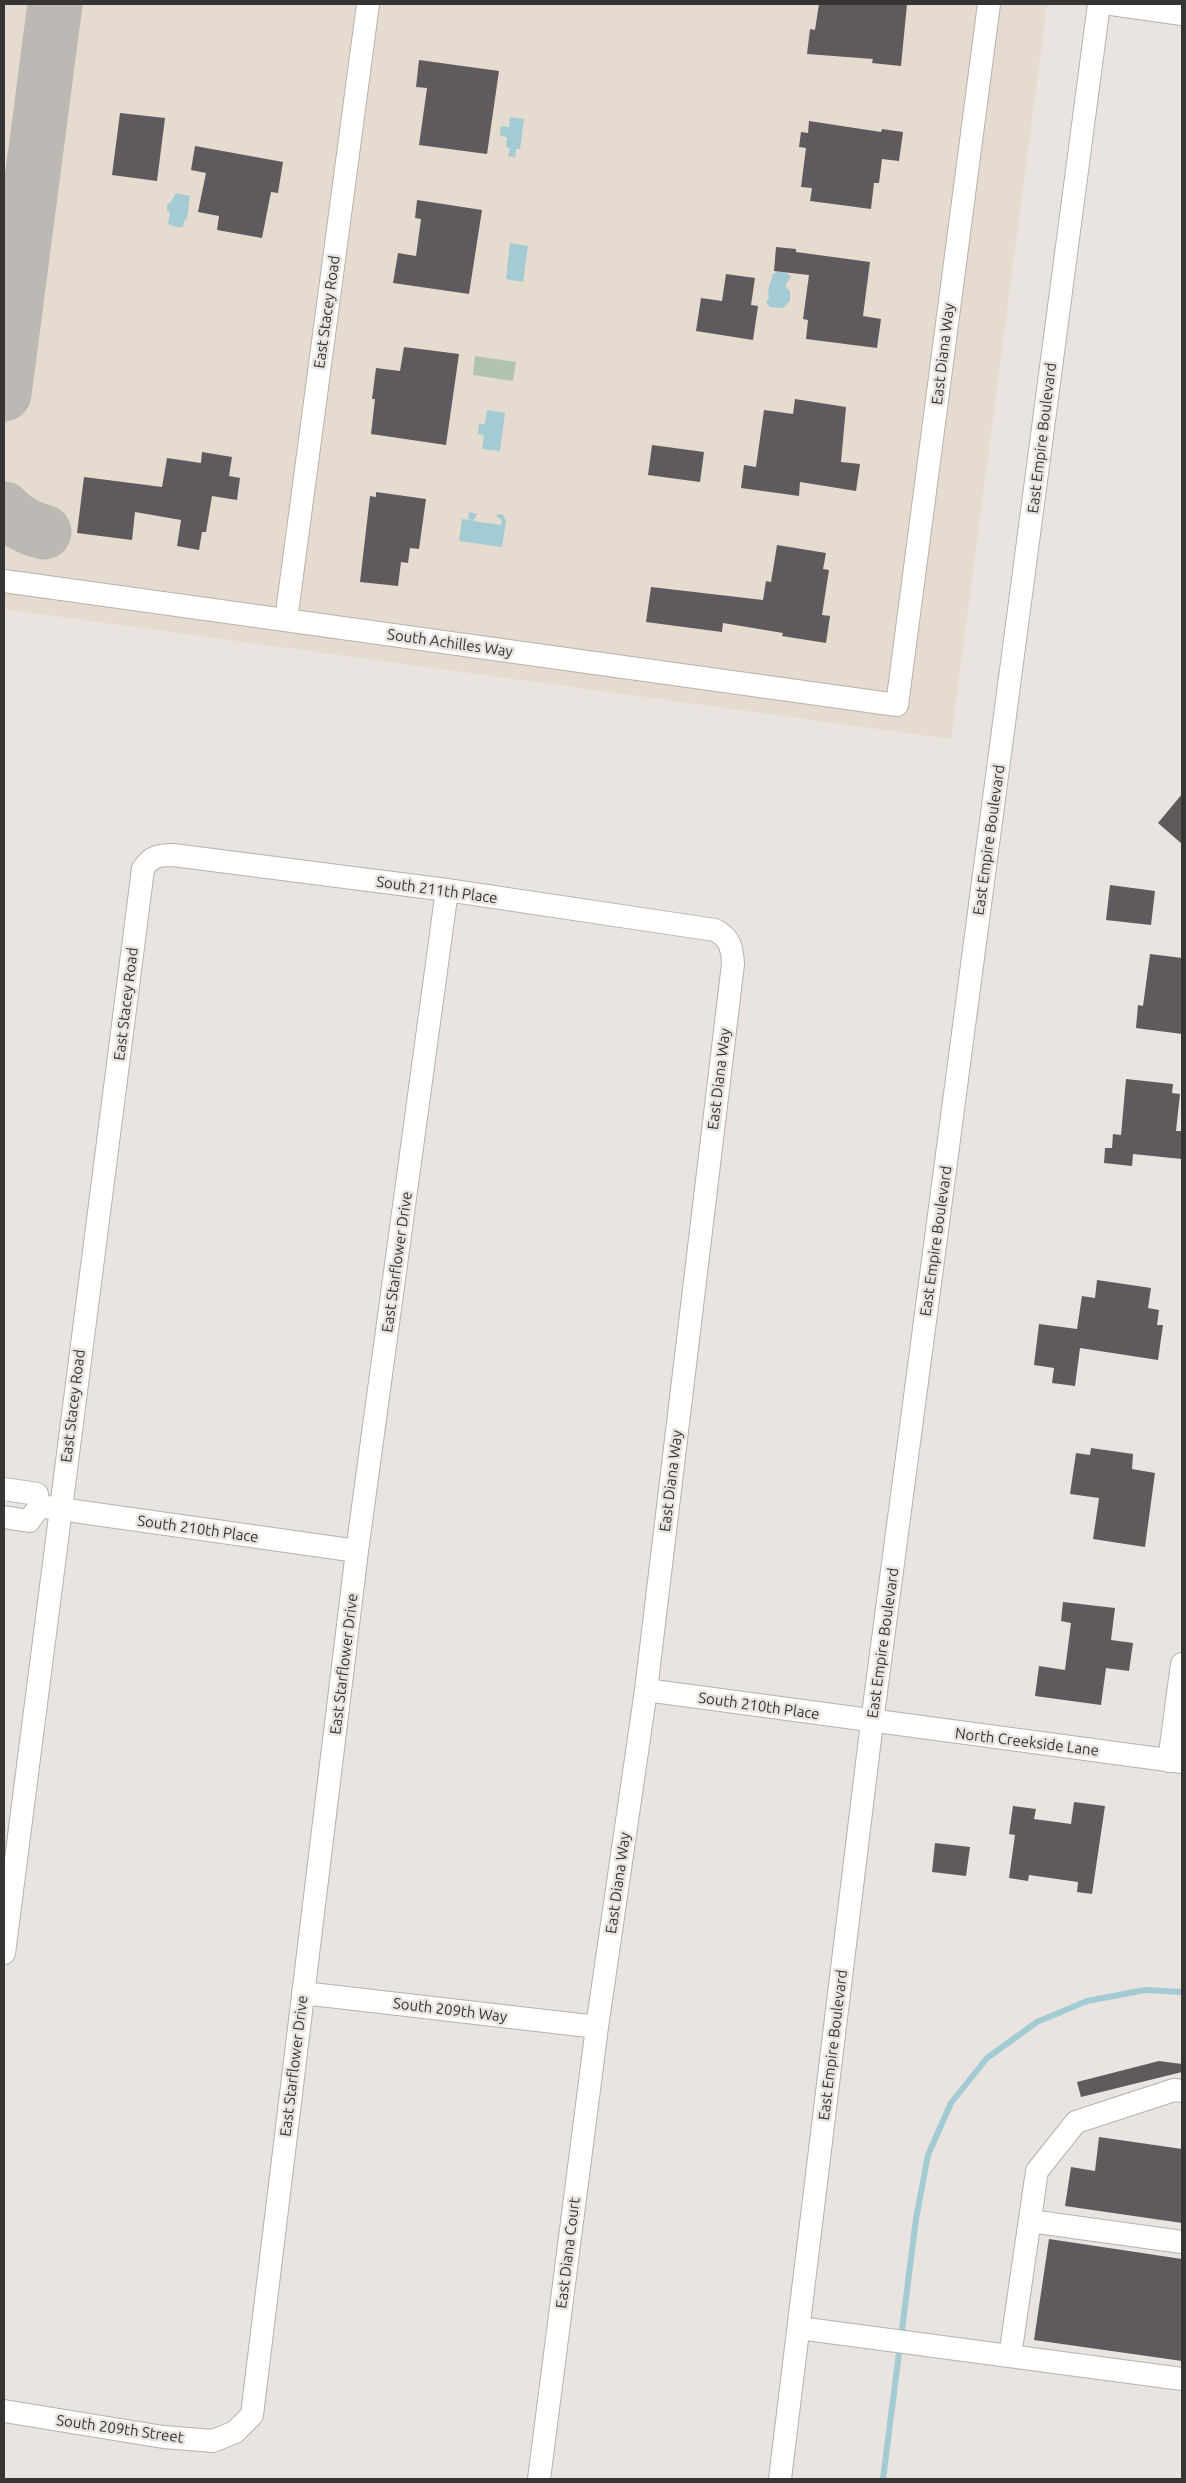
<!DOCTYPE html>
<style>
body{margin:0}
#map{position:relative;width:1186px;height:2483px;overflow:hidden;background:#e9e4df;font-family:Ubuntu,sans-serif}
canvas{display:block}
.frame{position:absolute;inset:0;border:5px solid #373533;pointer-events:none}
</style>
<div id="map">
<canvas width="1186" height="2483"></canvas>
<div class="frame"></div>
</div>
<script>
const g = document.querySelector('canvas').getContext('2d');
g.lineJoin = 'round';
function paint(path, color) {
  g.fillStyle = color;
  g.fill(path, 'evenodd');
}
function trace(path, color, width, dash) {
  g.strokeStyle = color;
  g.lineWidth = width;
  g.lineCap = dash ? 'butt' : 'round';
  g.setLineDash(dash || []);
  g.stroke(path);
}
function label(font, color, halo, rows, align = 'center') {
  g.font = font + ' Ubuntu,sans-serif';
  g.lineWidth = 5;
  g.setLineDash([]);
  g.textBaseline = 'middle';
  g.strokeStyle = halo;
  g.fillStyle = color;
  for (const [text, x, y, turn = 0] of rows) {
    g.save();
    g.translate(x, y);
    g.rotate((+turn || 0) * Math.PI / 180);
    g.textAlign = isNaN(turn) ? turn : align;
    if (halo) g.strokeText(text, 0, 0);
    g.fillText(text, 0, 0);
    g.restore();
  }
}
const built = new Path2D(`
 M4 4H1047L951 739 4 609Z`);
const green = new Path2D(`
 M475 356 516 362 513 381 473 375Z`);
const water = new Path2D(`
 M510 117 524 119 520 149H516L515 157 508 156 510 148 506 147 507 137 500 136 501 126 509 127Z
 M176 193 190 196 187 219H185L183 227H176L168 224 170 212 167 211V205L171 202Z
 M510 243 528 246 523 282 506 279Z
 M780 271 787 273 791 277 785 286 790 291V301L783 308 770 307 766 302 769 298 768 290 773 274Z
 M487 410 505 413 500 451 482 449 484 435 478 434 479 424H485Z
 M469 512 477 514 473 521 501 525 502 520 496 516 499 514 503 515 506 521 502 547 459 541 462 519 471 520 468 518Z`);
const stream = new Path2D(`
 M883 2479 916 2219 928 2155 951 2103 987 2058 1037 2022 1087 2001 1145 1990 1182 1992`);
const taxiway = new Path2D(`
 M4 394 55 4
 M4 509C17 522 26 527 44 532`);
const building = new Path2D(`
 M819 4H907L901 66 872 63 873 59 807 54 810 29 815 30Z
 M419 60 499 71 487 154 419 145 427 88 416 87Z
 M120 113 165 118 157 181 112 175Z
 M809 121 881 132 882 129 903 132 899 161 882 159 879 183H874L871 209 810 201 812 188 801 187 806 148 799 147 801 132 808 133Z
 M195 146 283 162 278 193 271 192 262 238 217 230 219 216 198 212 206 173 191 170Z
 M417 200 482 210 469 294 393 283 398 253 416 256 421 219 415 218Z
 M776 247 796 249V252L870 262 863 316 881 319 877 348 806 339 808 320 803 319 809 275 774 271Z
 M726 274 755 278 751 305 758 306 753 340 696 331 701 298 722 301Z
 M404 347 459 354 446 445 371 434 375 399H372L376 368 400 371Z
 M795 399 846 407 841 462 860 464 856 491 800 482 799 496 741 488 744 465 756 467 764 410 793 414Z
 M652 445 704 452 700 482 648 475Z
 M202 452 232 457 229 476 240 478 237 500 212 496 206 532H202L199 550 177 546 181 520 135 512 132 540 77 533 84 477 162 487 167 458 201 463Z
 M376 492 426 499 419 549 410 548 408 563 401 562 398 586 360 582 370 496 376 497Z
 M777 545 826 553 823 569 829 570 822 615 830 616 826 643 782 636 783 633 723 623 722 632 646 622 651 587 763 600 766 581 771 582Z
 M1182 794V844L1158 823Z
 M1110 885 1155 891 1151 925 1106 920Z
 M1150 954 1182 958V1034L1136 1028 1138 1005 1143 1006Z
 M1126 1079 1173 1084 1172 1093 1180 1094 1176 1131H1182V1159L1133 1154 1132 1166 1104 1163 1105 1148H1112L1113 1134 1121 1135Z
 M1097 1280 1151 1288 1148 1308 1159 1310 1157 1325H1163L1158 1360 1080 1348 1075 1386 1052 1383 1054 1368 1034 1365 1039 1324 1077 1329 1082 1296 1095 1298Z
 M1091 1448 1133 1454 1132 1469 1155 1473 1145 1547 1093 1539 1099 1498 1070 1494 1076 1453 1090 1455Z
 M1063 1602 1115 1608 1111 1640 1133 1643 1129 1671 1106 1668 1101 1705 1035 1696 1039 1666 1065 1670 1071 1623 1061 1621Z
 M1074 1802 1105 1806 1092 1894 1077 1892 1078 1882 1029 1875 1028 1881 1009 1878 1015 1835 1009 1834 1013 1806 1036 1809 1034 1819 1071 1824Z
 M935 1843 970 1847 966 1876 932 1872Z
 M1159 2061 1182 2064V2072L1081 2097 1077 2082Z
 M1099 2137 1182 2149V2223L1065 2206 1071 2167 1095 2171Z
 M1049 2239 1182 2259V2361L1034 2340Z`);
const minor = new Path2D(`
 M1111 4 1182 14
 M4 581 897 705 989 4
 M286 620 368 4
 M4 1489 37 1494 39 1507 29 1521 4 1517
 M39 1506 357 1551
 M646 1690 1182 1762
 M1169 1761 1182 1664
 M4 1953 143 869C151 856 159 855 173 855L447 890 715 930C730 938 732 947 733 964L646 1690 597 2027 539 2479
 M303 1993 597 2027
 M1030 2221 1182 2242
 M799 2328 1182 2379
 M1010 2356 1037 2171 1076 2122 1174 2090 1182 2091
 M4 2411 163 2437 213 2441 235 2432 252 2415 357 1551 447 890
 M780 2479 872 1722 1099 4`);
const streetNames = [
 ["East Stacey Road",327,312,-82],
 ["East Diana Way",943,354,-83],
 ["East Empire Boulevard",1042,438,-83],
 ["South Achilles Way",450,643,8],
 ["East Empire Boulevard",989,840,-82],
 ["South 211th Place",437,890,8],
 ["East Stacey Road",126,1004,-83],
 ["East Diana Way",719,1079,-83],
 ["East Empire Boulevard",936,1241,-82],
 ["East Starflower Drive",397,1262,-82],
 ["East Stacey Road",73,1406,-83],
 ["East Diana Way",671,1481,-83],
 ["South 210th Place",198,1529,8],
 ["East Empire Boulevard",883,1643,-82],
 ["East Starflower Drive",344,1664,-83],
 ["South 210th Place",759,1706,8],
 ["North Creekside Lane",1027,1742,7],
 ["East Diana Way",618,1883,-82],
 ["South 209th Way",450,2010,7],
 ["East Empire Boulevard",833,2045,-83],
 ["East Starflower Drive",294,2066,-83],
 ["East Diana Court",568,2253,-83],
 ["South 209th Street",120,2429,8]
];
paint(built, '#e5dbcf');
paint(green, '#b1c3af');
paint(water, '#a3cbd4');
trace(stream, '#a3cbd4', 6);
trace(taxiway, '#bcb8b4', 55);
paint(building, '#5f5a5e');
trace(minor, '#b6b1ac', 24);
trace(minor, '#fff', 22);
label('15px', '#373533', '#e9e4df', streetNames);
</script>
